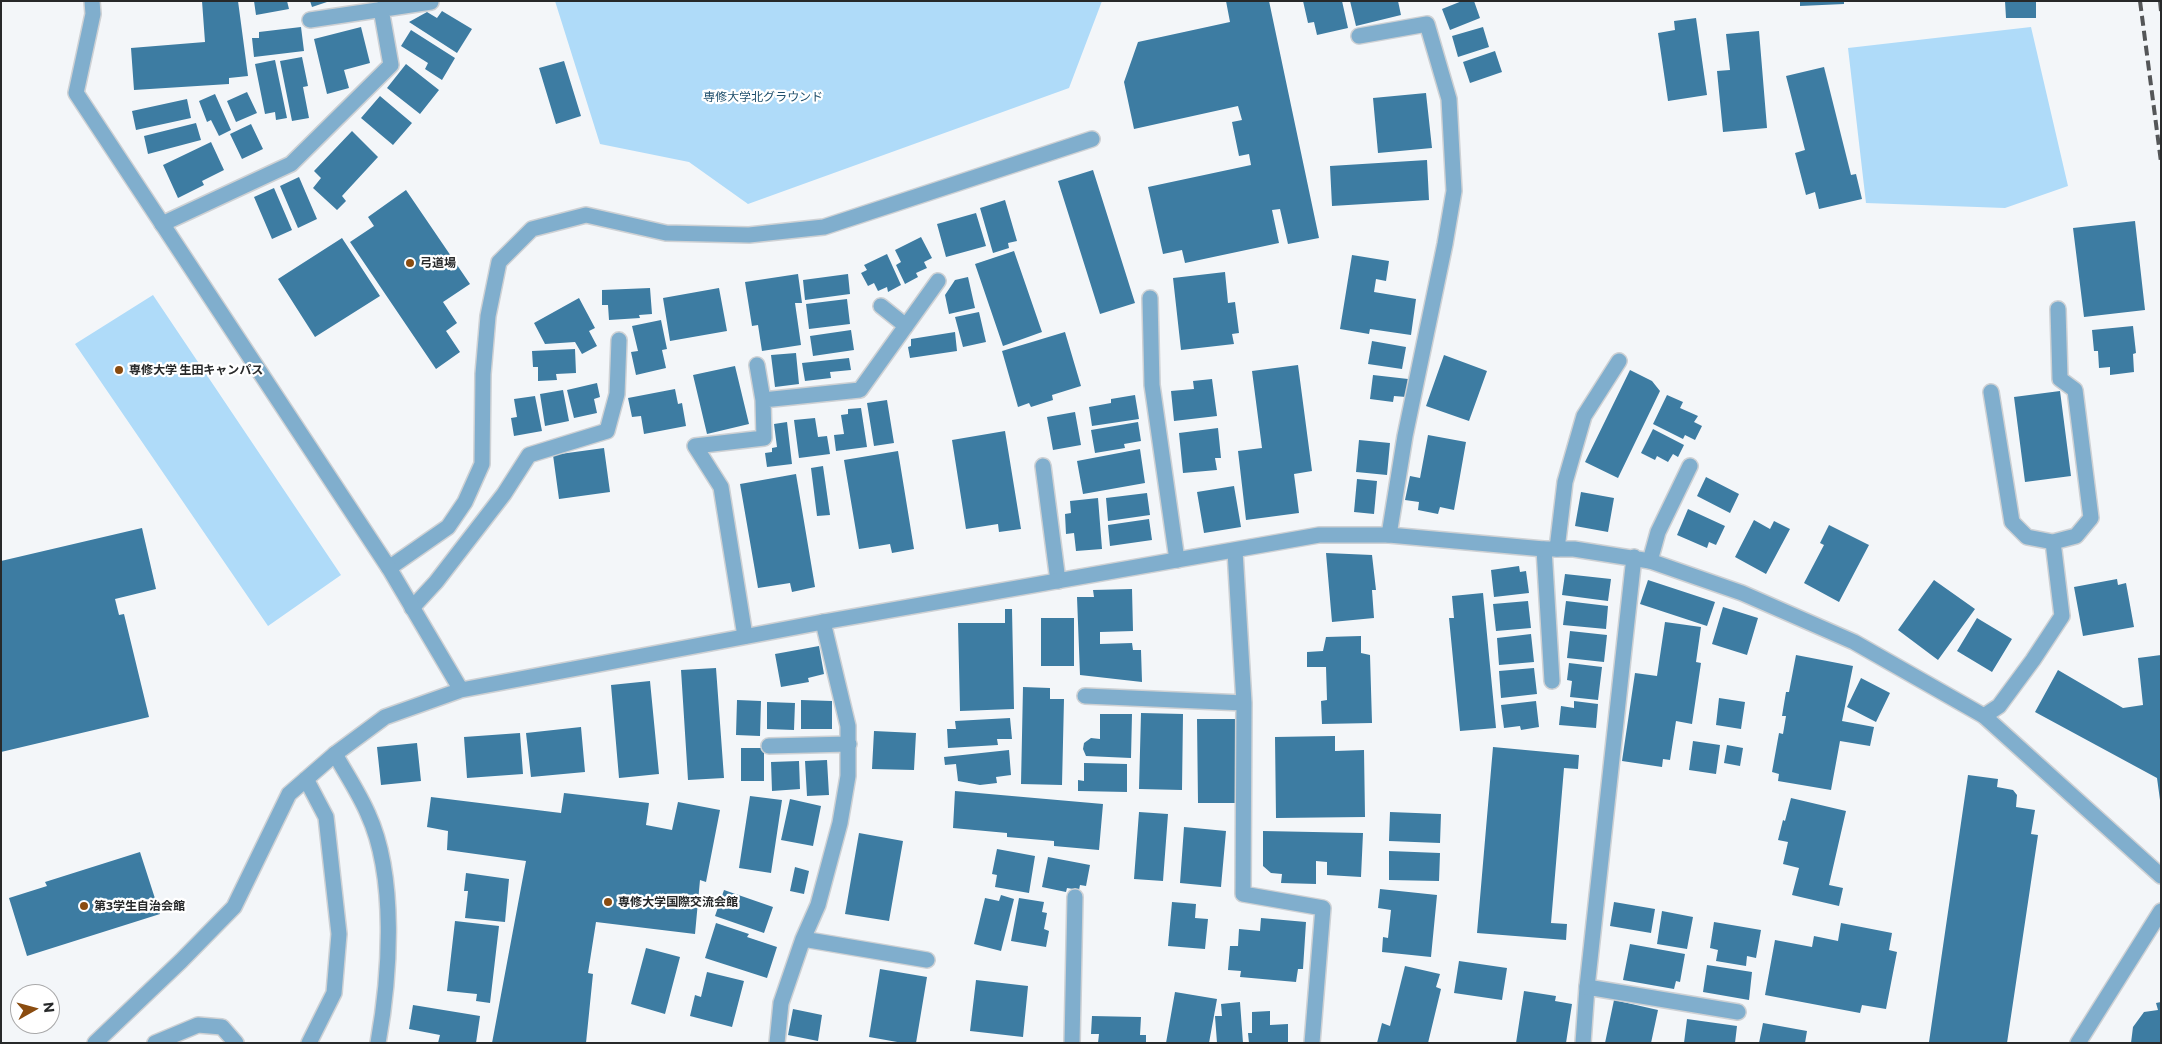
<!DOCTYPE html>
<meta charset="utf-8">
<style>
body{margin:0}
#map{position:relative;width:2162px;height:1044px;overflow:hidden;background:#f3f6f9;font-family:Commissioner,sans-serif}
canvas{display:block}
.frame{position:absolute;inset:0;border:2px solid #27292a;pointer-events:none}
.north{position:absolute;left:10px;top:984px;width:50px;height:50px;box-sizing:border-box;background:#fff;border:1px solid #a9a9aa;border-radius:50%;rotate:83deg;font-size:14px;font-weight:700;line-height:20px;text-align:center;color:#27292a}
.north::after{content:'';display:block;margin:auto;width:18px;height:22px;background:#8a4c10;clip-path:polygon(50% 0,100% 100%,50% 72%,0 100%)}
</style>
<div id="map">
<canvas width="2162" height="1044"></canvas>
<div class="frame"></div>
<div class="north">N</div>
</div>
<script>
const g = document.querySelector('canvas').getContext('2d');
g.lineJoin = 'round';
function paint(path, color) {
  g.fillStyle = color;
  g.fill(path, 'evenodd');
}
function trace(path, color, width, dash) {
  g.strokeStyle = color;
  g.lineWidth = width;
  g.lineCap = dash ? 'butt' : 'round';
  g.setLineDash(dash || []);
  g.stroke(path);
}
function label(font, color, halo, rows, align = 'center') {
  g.font = font + ' Commissioner,"Noto Sans JP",sans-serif';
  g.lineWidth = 4.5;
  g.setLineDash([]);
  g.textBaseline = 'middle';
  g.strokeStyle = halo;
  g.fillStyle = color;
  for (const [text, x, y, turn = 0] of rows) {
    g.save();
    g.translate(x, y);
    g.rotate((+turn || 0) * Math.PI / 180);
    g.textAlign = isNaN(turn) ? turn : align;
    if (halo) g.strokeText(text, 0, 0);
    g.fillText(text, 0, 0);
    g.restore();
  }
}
const green = new Path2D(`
 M555 1H1102L1069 88 748 204 689 162 600 144Z
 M2031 27 2068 186 2005 208 1866 203 1848 48Z
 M153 295 341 575 268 626 75 344Z`);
const building = new Path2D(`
 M202 1H238L248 76 229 78V84L134 90 131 48 205 42Z
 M254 1H287L289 9 256 15Z
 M310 1H327V2L312 7Z
 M1226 1H1269L1319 238 1288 244 1280 209 1272 210 1279 243 1185 263 1182 250 1163 254 1148 187 1251 165 1249 154 1239 156 1232 122 1242 120 1238 106 1134 129 1124 82 1138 42 1230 22Z
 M1303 1H1342L1348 28 1317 35 1314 22 1308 23Z
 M1350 1H1398L1401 15 1356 26Z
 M1462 1H1474L1480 18 1450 30 1442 9Z
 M1800 1H1844V4L1800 6Z
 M2005 1H2036V18H2006Z
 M442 11 472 29 457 53 409 22 427 12 437 18Z
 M1696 18 1707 95 1668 101 1658 33 1675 30 1674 21Z
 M301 27 304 51 254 57 252 38H259V32Z
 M361 27 370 63 344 70 349 88 327 94 314 39Z
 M1483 27 1489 47 1458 57 1452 36Z
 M411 30 455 58 442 80 425 69 428 63 401 46Z
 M1759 31 1767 128 1723 132 1717 71 1730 70 1726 34Z
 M1495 51 1502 72 1470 83 1463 62Z
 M302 57 308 86 303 87 309 118 292 121 280 61Z
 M275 60 287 118 276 120 275 112 265 114 255 64Z
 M564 61 581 116 556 124 539 68Z
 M406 64 439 90 420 114 387 88Z
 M1824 67 1851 175 1856 174 1862 199 1819 209 1815 192 1806 195 1795 153 1805 150 1786 76Z
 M247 92 257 113 236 122 227 101Z
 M1426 93 1432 148 1378 153 1373 98Z
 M215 94 231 130 219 136 211 120 207 122 199 101Z
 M380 96 412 123 393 145 361 118Z
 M187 99 191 118 136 130 132 111Z
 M196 123 201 140 148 154 144 136Z
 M251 124 263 149 242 159 230 134Z
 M352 131 378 157 342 196 346 201 337 210 313 188 321 178 314 171Z
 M211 142 224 170 202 181 204 185 178 198 163 165Z
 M1427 160 1429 200 1332 206 1330 166Z
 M1093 170 1135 303 1100 314 1058 181Z
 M299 177 317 219 298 228 280 186Z
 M274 188 292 230 272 239 254 197Z
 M406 190 470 284 443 302 457 323 446 331 460 352 436 369 350 242 374 226 368 217Z
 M1005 200 1017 241 1008 243 1009 248 993 253 980 208Z
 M976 213 986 246 946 257 937 224Z
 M2135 221 2145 310 2084 317 2073 228Z
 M921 237 932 258 924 262 927 268 916 273 918 277 905 284 896 265 901 262 895 250Z
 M342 238 380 296 315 337 278 279Z
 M1014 251 1042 332 1003 346 975 264Z
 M887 254 901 285 888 292 887 287 878 291 874 283 868 286 861 273 867 270 864 265Z
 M1352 255 1389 261 1386 281 1376 279 1374 292 1416 299 1411 335 1370 329 1369 334 1340 329Z
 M1225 272 1228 303 1235 302 1239 333 1232 334 1234 344 1181 350 1173 278Z
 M798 274 802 303H795L801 345 762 351 758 325 752 326 745 282Z
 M848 274 850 294 805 300 803 280Z
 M968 277 975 308 949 314 945 295 955 280Z
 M650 288 652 314 639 315 640 318 609 320 608 305H602V290Z
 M719 288 727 331 670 341 663 298Z
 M579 298 595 328 589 331 597 346 582 354 575 342 545 344 534 323Z
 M847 299 850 324 809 329 806 304Z
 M979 312 986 342 963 347 955 317Z
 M661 320 667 349 662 350 666 368 636 375 631 352 638 351 632 326Z
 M2133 326 2136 353 2133 354 2134 372 2110 375V367L2099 368 2098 351H2094L2092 330Z
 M851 330 854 350 813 356 810 336Z
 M955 332 957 351 910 358 908 347 911 346V339Z
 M1065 332 1081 386 1052 395 1053 400 1031 407 1029 403 1018 407 1002 351Z
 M1372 341 1406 347 1402 369 1368 364Z
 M575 349 576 373 556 374 557 380 538 381V367H533L532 351Z
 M796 353 799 384 775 387 771 355Z
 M1444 355 1487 371 1469 421 1426 406Z
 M849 358 851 370 830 372 831 378 805 381 802 363Z
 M1298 365 1312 471 1294 474 1299 513 1246 520 1238 451 1262 448 1252 371Z
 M735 366 749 424 707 434 693 375Z
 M1630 370 1652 381 1660 391 1618 478 1585 462Z
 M1373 375 1408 379 1406 397 1394 396 1393 402 1370 399Z
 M1212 379 1217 416 1174 421 1171 391 1194 389 1193 381Z
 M597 383 600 397 594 399 597 413 574 418 567 390Z
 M675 389 678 404 682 403 686 426 644 434 641 416 632 417 628 398Z
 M563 390 569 421 545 426 540 394Z
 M2060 391 2071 476 2025 482 2014 397Z
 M1135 395 1139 419 1092 426 1089 407 1111 403V399Z
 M1667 395 1683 402 1680 408 1698 416 1694 422 1702 426 1695 440 1685 435 1683 439 1653 424Z
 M535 396 542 431 514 436 511 418 517 417 514 399Z
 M887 400 894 443 874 446 867 403Z
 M861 408 867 447 836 451 834 435 844 434 841 415 848 414V409Z
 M1075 412 1081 445 1053 450 1047 417Z
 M815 418 818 437 827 436 830 454 799 458 794 420Z
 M787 422 792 464 767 467 765 453 772 452V448L777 447 774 424Z
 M1138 422 1141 441 1124 444 1125 448 1095 453 1091 430Z
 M1218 428 1221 458H1215L1217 470 1183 473 1179 433Z
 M1653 429 1684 445 1678 457 1673 454 1668 462 1657 456 1655 460 1641 453Z
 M1005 431 1021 529 999 532 998 524 966 529 952 440Z
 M1428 435 1466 442 1454 510 1440 507 1438 514 1418 510 1419 502 1405 500 1410 476 1420 478Z
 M1359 440 1390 443 1387 475 1356 472Z
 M604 448 610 492 559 499 553 455Z
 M1140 449 1145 483 1083 494 1077 461Z
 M898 451 914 549 892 553 890 544 859 549 844 460Z
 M823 466 830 515 817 516 811 468Z
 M796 474 815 587 792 592 790 583 758 588 740 484Z
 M1706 477 1739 494 1730 513 1697 496Z
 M1357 479 1377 481 1374 514 1354 512Z
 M1234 486 1241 527 1204 533 1197 492Z
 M1581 492 1614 498 1608 532 1575 526Z
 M1147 493 1150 515 1108 521 1106 498Z
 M1098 498 1102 549 1076 551 1074 533 1066 534 1065 514 1071 513 1070 501Z
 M1688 509 1725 526 1716 545 1709 542 1707 548 1677 535Z
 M1149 519 1152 540 1110 546 1108 525Z
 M1754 520 1770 529 1774 521 1790 529 1766 574 1735 557Z
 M1829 525 1869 545 1839 602 1804 583 1824 545 1820 543Z
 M142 528 156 589 115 599 119 615 124 614 149 717 1 752V561Z
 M1326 553 1372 555 1376 590H1372L1374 618 1332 622Z
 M1519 566 1520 572 1526 571 1529 593 1494 597 1491 570Z
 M1565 574 1611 579 1608 601 1562 595Z
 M2117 579 2118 585 2126 583 2134 627 2083 636 2074 587Z
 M1648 580 1715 602 1707 626 1640 604Z
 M1934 580 1975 609 1938 660 1898 630Z
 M1132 589 1133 631 1100 632V644L1132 643 1133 650H1141L1142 682 1080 675 1077 597H1094L1093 590Z
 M1483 593 1496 728 1460 731 1449 618H1454L1452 596Z
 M1528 601 1531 628 1496 631 1493 604Z
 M1566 601 1608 606 1606 629 1563 625Z
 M1723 607 1758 618 1747 655 1712 644Z
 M1005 609H1012L1014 709 960 711 958 623H1005Z
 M1041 618H1074V666H1041Z
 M1977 618 2012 639 1992 672 1957 651Z
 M1665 622 1701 627 1696 662 1701 663 1692 724 1676 721 1670 760 1663 759 1662 767 1622 761 1635 673 1657 676Z
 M1570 631 1607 635 1604 662 1567 658Z
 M1531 634 1534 662 1499 665 1497 638Z
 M1361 636V653L1370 655 1372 723 1322 724 1321 701 1327 700 1326 667H1307V652L1323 651 1326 637Z
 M819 646 824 674 808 678 809 682 781 687 775 654Z
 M1796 655 1853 666 1842 721 1874 727 1870 746 1840 741 1831 790 1778 781 1779 774 1772 772 1779 733 1783 734 1786 716H1782L1786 692H1789Z
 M2161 655V800H2160L2157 778 2035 712 2058 670 2123 708 2143 705 2138 658Z
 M1569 663 1602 667 1598 700 1570 697 1572 681 1567 680Z
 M716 668 724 778 688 780 681 670Z
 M1534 668 1537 694 1501 698 1499 671Z
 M1861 678 1890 693 1876 722 1847 707Z
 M650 681 659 774 619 778 611 685Z
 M1023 687 1050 688V699H1064L1062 785 1021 784Z
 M1719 698 1745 702 1741 729 1716 725Z
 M737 700 761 701 760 736 736 735Z
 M801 700 832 701V729H801Z
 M1536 701 1539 727 1521 730 1520 726 1504 728 1501 705Z
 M1574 701 1598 704 1596 728 1559 725 1561 706 1574 708Z
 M767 702 795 703 794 730 767 729Z
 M1141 713 1183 714 1182 790 1139 789Z
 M1100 714H1132L1131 758 1086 756 1083 749 1084 743 1091 738 1100 739Z
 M1010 718 1012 739H997L998 745 948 748 947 729H956L955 721Z
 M1197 719H1236V803H1198Z
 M581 727 585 772 531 777 526 733Z
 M874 731 916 733 914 770 872 769Z
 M520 733 523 774 467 778 464 737Z
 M1335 736V751L1364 750 1365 817 1276 818 1275 737Z
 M1693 741 1720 745 1716 774 1689 770Z
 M417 743 421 781 381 785 377 747Z
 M1727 745 1743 748 1740 766 1724 763Z
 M1493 747 1579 755 1578 769 1564 768 1551 923 1567 924 1566 940 1477 933Z
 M741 748H764V781H741Z
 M1009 750 1011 775 996 777 997 783 980 785 958 781 956 764 945 765 944 757Z
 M827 760 829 795 807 796 805 761Z
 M799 761 800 789 772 791 771 762Z
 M1084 763 1127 764V792L1078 791V780L1084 781Z
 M1968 775 1998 779 1997 787 2013 790 2017 795 2016 807 2035 810 2031 834 2038 835 2007 1043 1929 1042Z
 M955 791 1103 804 1099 850 1054 846V841L1007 837V833L953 828Z
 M564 793 649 803 646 825 672 830 678 802 720 810 706 882 700 880 695 934 596 922 588 973 593 974 586 1043H492L526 861 447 850 448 831 427 827 431 797 561 813Z
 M750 796 782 800 771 873 739 868Z
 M1791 798 1846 811 1829 885 1843 888 1839 906 1792 895 1799 868 1783 864 1788 842 1778 840 1783 820 1785 821Z
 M790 799 821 806 813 846 781 840Z
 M1139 812 1168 814 1163 881 1134 879Z
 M1390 812 1441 814 1440 843 1389 841Z
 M1184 827 1226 831 1221 887 1180 883Z
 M1263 831 1363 833 1361 877 1327 875V862L1316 861V884L1281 883 1282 874 1271 873 1263 866Z
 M859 833 903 841 889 921 845 914Z
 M997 849 1035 856 1029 893 995 887 997 875 992 874Z
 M1389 851 1440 853 1439 881 1389 880Z
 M140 852 160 914 27 956 9 898 47 886 45 882Z
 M1048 857 1090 865 1086 886 1080 885 1079 890 1067 888 1066 892 1042 887Z
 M795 867 809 871 804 894 790 891Z
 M466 873 509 879 505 922 465 918 468 891H464Z
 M1380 889 1437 895 1431 957 1382 952 1383 937 1388 938 1391 910 1378 908Z
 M724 890 773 907 764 933 715 916Z
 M1001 895 1014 899 1001 951 974 944 985 898 999 901Z
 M1019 898 1044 902 1042 912 1047 913 1044 929 1049 931 1046 947 1011 941Z
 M1172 902 1196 904 1195 918 1208 919 1205 949 1168 946Z
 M1614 902 1655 909 1651 933 1610 926Z
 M1662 911 1693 917 1687 949 1657 944Z
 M1261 918 1306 922 1303 969H1298L1296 982 1240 977 1241 971 1228 970 1230 946H1238L1239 929 1260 931Z
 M455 921 499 926 490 1003 476 1001 477 994 447 991Z
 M1714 922 1761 930 1756 958 1747 956 1746 966 1716 961 1718 950 1710 948Z
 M716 923 749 934 747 937 777 947 767 978 705 958Z
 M1841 923 1892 933 1889 950 1897 952 1886 1009 1862 1005 1860 1013 1765 995 1775 940 1812 947 1814 936 1838 941Z
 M1630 944 1685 954 1680 982 1676 981 1674 989 1623 980Z
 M646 948 680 957 665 1014 631 1004Z
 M1459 961 1507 968 1502 1000 1454 993Z
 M1707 965 1752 972 1749 1000 1703 992Z
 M1405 966 1440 974 1436 987 1441 989 1428 1043H1377L1382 1023 1390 1026Z
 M880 969 927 977 916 1043H903L869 1037Z
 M707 972 744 981 732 1027 690 1016 695 995 701 997Z
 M976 980 1028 986 1023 1037 970 1031Z
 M1524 991 1556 996 1555 1001 1572 1004 1566 1043H1516Z
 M1175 992 1217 999 1209 1043H1166Z
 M1614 1000 1658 1010 1651 1043H1605Z
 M1240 1002 1243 1043H1217L1215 1016H1222L1221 1004Z
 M2161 1002V1043H2131L2133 1027 2144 1012 2158 1010 2156 1003Z
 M413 1005 480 1016 476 1043H438L440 1035 409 1029Z
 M793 1009 822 1015 818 1041 788 1035Z
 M1270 1011V1025L1288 1024V1043H1249L1248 1033H1252V1012Z
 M1092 1016 1141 1017 1140 1035H1146V1043H1098L1099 1034H1091Z
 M1687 1019 1737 1026 1735 1043H1684Z
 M1763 1023 1807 1031 1805 1043H1759Z`);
const lane = new Path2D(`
 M310 20 431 2
 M1359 36 1427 24 1449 99 1454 191 1445 244 1405 436 1389 535
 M162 224 291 164 391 65 381 9
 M1150 298 1152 385 1177 560
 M881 306 906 326
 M757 365 763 400
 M1991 392 2012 522 2027 537 2053 542
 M1043 466 1058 581
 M1544 549 1552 681
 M1557 549 1565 482 1584 416 1619 361
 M1235 551 1244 703 1243 894 1323 908 1312 1043
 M1650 561 1658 532 1690 466
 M389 568 448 527 465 502 482 464 483 374 488 316 499 262 532 229 586 215 666 233 749 235 824 227 1092 139
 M412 608 436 582 504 494 529 455 607 431 617 394 619 340
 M745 636 721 487 695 446 764 438 763 400 860 390 938 281
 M1085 696 1244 703
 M1984 716 1999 706 2033 660 2062 616 2053 542 2076 536 2091 518 2075 390 2060 379 2058 309
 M769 746 849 744
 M335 754C346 774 359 793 368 814 397 877 390 976 378 1043
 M803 939 927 960
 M777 1043 781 1003 803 939 818 905 840 823 848 776V726L823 622
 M1583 1043 1587 987 1738 1012`);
const street = new Path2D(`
 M92 1 93 14 76 93 389 568 461 690
 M306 779 326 817 339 934 334 993 309 1043
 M1587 987 1634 557
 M95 1043 181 961 234 907 289 794 335 754 385 717 461 690 823 622 1319 535H1389L1544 549H1574L1650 561 1742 593 1854 642 1984 716 2161 876
 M155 1043 198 1025 222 1027 236 1043
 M1072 1043 1075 897
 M2078 1043 2161 911`);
const rail = new Path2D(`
 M2140 1 2161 162
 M2160 1 2161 11`);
const markers = [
 [410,263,5,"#8a4c10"],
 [119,370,5,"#8a4c10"],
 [608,902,5,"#8a4c10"],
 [84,906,5,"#8a4c10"]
];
const parkNames = [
 ["専修大学北グラウンド",763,97]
];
const poiNames = [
 ["弓道場",420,263],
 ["専修大学 生田キャンパス",129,370],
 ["専修大学国際交流会館",618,902],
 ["第3学生自治会館",94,906]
];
paint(green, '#afdbf9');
paint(building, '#3d7ca2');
trace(lane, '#ced1d4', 18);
trace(street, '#ced1d4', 18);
trace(lane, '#80aecd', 15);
trace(street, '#80aecd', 15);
trace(rail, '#545658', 4, [10, 5]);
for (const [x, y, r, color] of markers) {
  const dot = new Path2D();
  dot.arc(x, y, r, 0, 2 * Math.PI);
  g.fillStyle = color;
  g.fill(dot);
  trace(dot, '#fff', 2);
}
label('12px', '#1e4e6b', '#fff', parkNames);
label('bold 12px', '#27292a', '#fff', poiNames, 'left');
</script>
